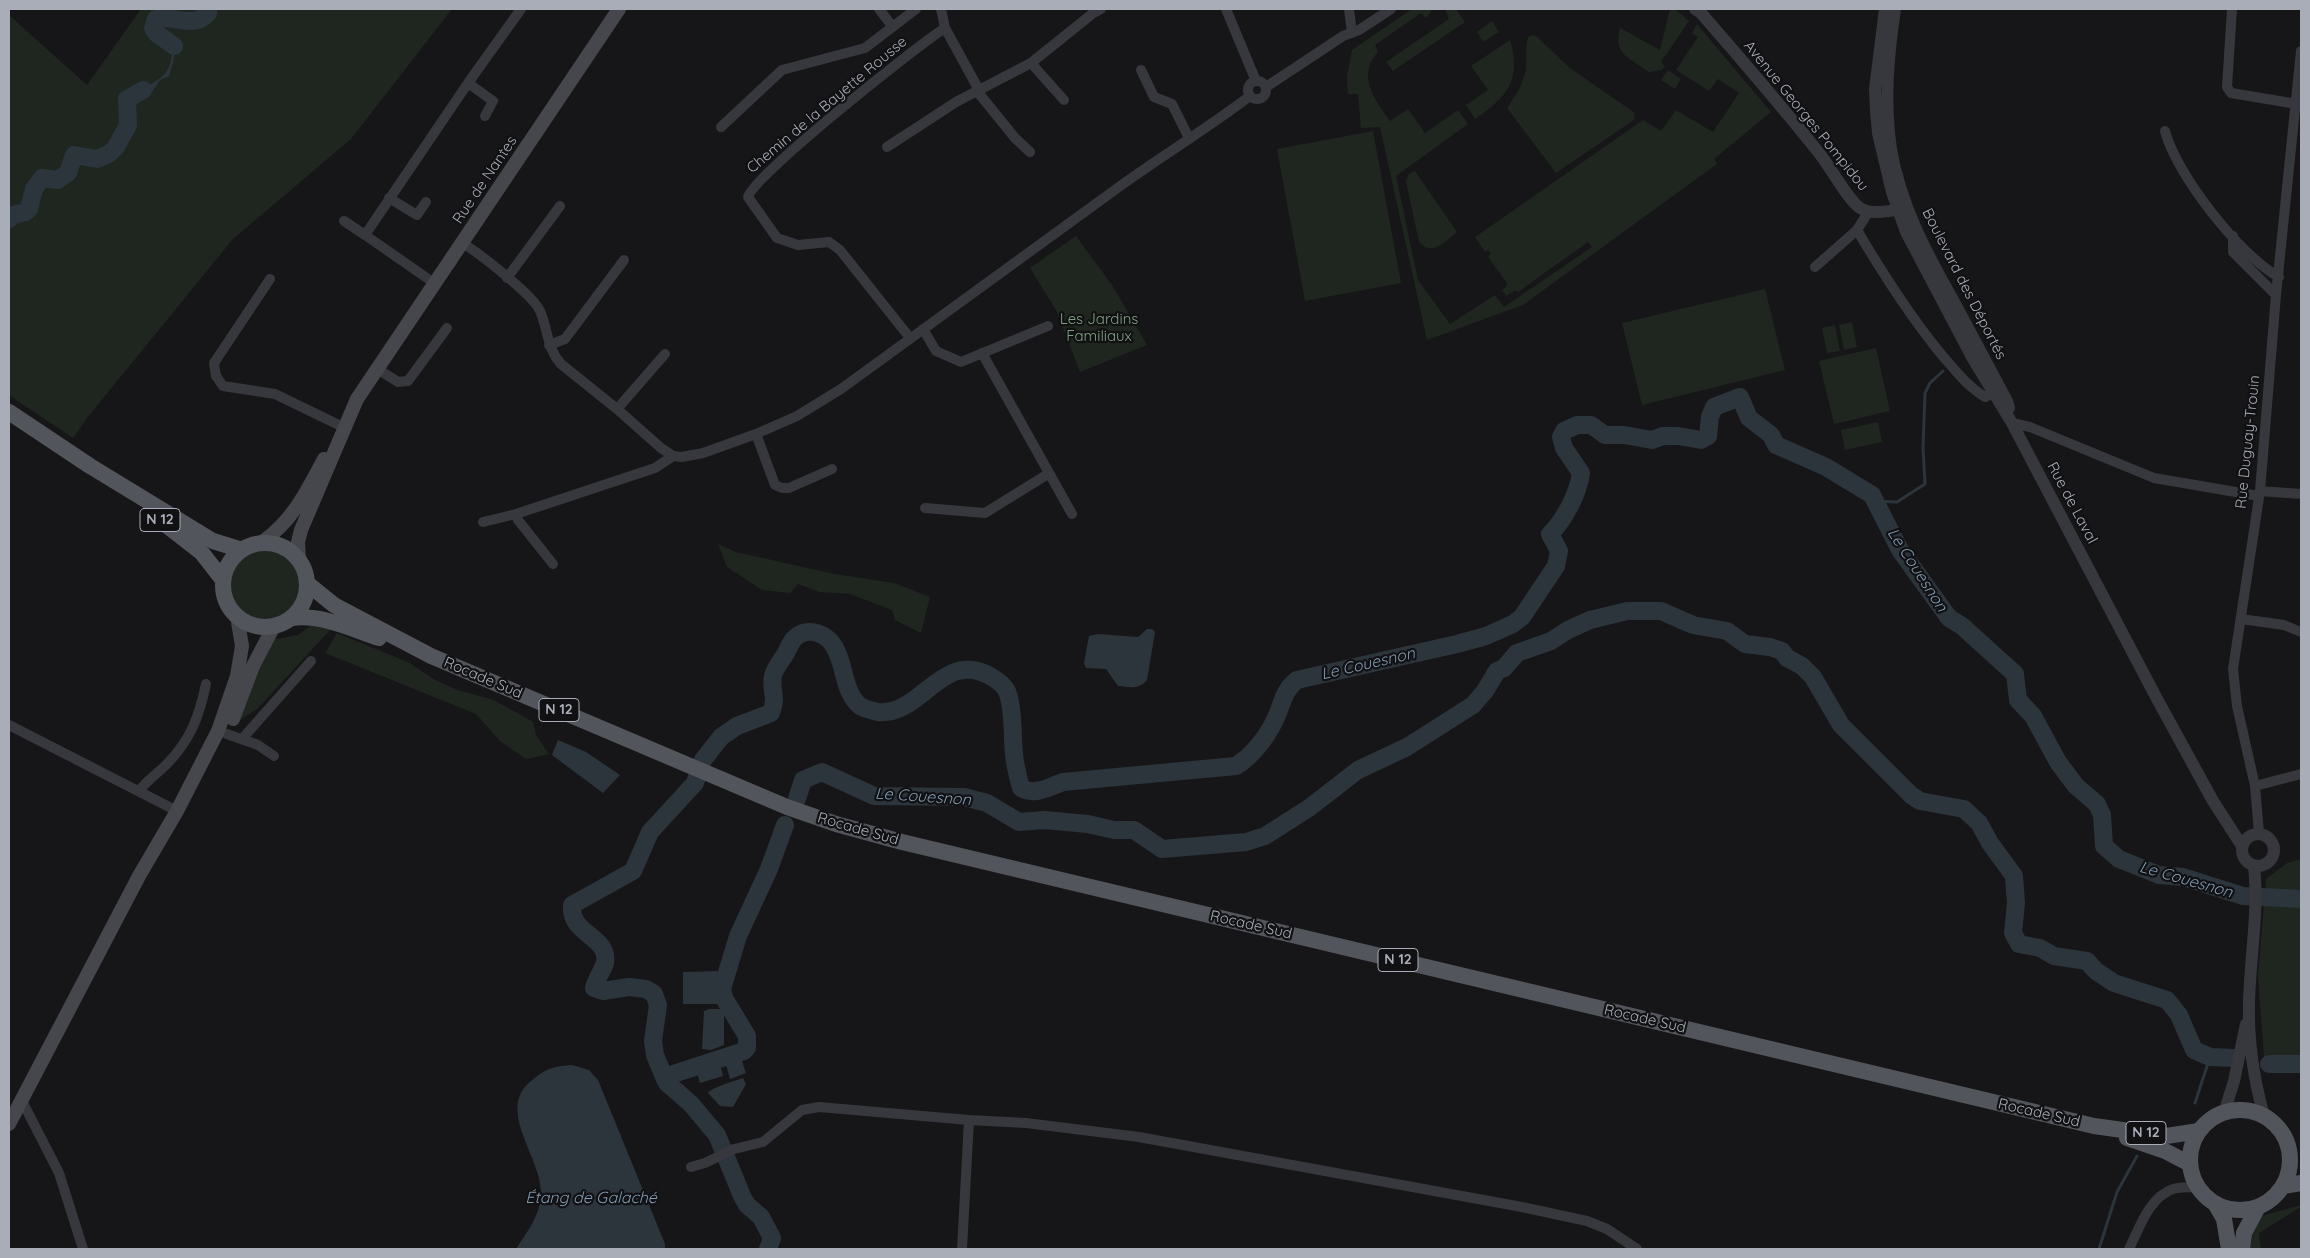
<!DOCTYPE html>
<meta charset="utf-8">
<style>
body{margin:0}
#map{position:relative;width:2310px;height:1258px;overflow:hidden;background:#161618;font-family:Quicksand,sans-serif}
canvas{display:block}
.frame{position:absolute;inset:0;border:10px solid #a8adb8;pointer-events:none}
</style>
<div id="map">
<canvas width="2310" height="1258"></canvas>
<div class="frame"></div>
</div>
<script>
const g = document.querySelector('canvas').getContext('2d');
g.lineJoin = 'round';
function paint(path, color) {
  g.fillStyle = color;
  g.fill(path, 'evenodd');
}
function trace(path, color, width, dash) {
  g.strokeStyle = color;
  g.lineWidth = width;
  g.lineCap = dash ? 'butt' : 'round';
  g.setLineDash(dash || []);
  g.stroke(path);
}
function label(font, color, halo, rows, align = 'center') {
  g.font = font + ' Quicksand,sans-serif';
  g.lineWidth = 4.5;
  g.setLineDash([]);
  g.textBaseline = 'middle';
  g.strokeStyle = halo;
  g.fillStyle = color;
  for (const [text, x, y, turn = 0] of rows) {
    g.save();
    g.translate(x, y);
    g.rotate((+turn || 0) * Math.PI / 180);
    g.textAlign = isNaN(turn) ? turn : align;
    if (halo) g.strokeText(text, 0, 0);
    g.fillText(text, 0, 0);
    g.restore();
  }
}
const green = new Path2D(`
 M141 9H452L351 139 233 239 87 418 73 438 9 395V15L87 85Z
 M1412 9H1433L1426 18 1421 13 1375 45 1378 52C1356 76 1375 100 1390 121L1408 109 1425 133 1458 110 1468 124 1396 176 1418 280 1450 324 1495 295 1504 307 1592 247 1588 242 1518 292 1516 290 1506 296 1502 290 1506 287 1507 283 1488 257 1491 254 1488 250 1485 252 1475 237 1643 120 1661 131 1676 110 1713 132 1739 93 1718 79 1709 91 1676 70 1698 37 1692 33 1697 24 1771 112 1714 159 1717 164 1523 305 1427 340 1380 127 1361 128 1358 94H1348L1347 76 1352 50Z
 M1445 9H1456L1465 22 1393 71 1386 62 1449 19Z
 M1670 9H1675L1689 21 1661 62 1665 67 1661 70 1649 72C1631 59 1612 54 1620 28L1660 50Z
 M1492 21 1499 32 1483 42 1477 32Z
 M1532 35 1536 36 1570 68 1635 113 1634 120 1556 173 1507 108C1515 96 1524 83 1526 69 1527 58 1525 48 1528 37Z
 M1510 40C1522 80 1507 97 1475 119L1466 105 1488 90 1471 66Z
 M1668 70 1681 79 1675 89 1661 80Z
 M1373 131 1401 283 1305 301 1277 149Z
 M1415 171 1457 232C1445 242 1432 257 1419 242L1406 182 1409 174Z
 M1076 236 1112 285 1147 345 1080 372 1056 310 1030 268Z
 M1765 289 1785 370 1642 405 1622 323Z
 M1852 322 1857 347 1844 350 1839 325Z
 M1835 325 1840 351 1827 353 1822 328Z
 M1876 348 1890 411 1834 424 1819 361Z
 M1878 422 1882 442 1845 450 1841 430Z
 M718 544 736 552 835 574 894 583 930 597 921 633 895 620 892 610 850 594 819 592 798 584 790 593 762 590 727 567Z
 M229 584a36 36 0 1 1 72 0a36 36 0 1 1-72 0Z
 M313 624 331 629 258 708 232 726 271 640 298 635Z
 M337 633 410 663 435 680 458 690 494 700 533 722 536 735 549 754 526 759 500 741 476 714 325 653Z
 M2301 859V1068L2265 1071 2258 976 2266 879 2287 863Z
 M2301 1205V1207L2259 1233 2261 1249H2248L2251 1224 2258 1217Z`);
const water = new Path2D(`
 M205 9 216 10C210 23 192 29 178 27 169 25 162 20 154 23L153 32 171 37 176 41 173 63 169 76 160 80 152 92 125 103 133 119C127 139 120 157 101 166L81 162 73 158 70 177 53 186 41 181 32 196 30 212 9 220 11 215 26 212 28 197 40 177 54 182 67 172 71 154C79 156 85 160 94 159 111 159 124 137 126 122 127 116 124 108 122 103 140 80 174 89 172 46L149 29 154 18C171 21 194 29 206 13Z
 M1147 629H1152L1155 632 1147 680C1139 690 1129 687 1118 686L1106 669 1086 668 1084 663 1089 636 1098 634 1138 637Z
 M558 740 586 752 620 775 603 793 552 755Z
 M719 971 717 1004H683V972Z
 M709 1009H724V1045L711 1050 702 1049 704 1011Z
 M740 1055 746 1073 730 1079 725 1061Z
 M720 1064 723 1076 700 1083 697 1073Z
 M572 1065 589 1070 598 1080 665 1244V1249H516C527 1232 542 1213 541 1191 540 1156 496 1109 531 1081 547 1068 551 1067 572 1065Z
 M743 1078 746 1084 733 1107 720 1106 708 1093C712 1087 735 1081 743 1078Z`);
const stream = new Path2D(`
 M1875 501 1897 502 1925 484 1923 448 1925 393 1930 383 1943 371
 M2195 1103 2210 1057
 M2099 1249 2117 1192 2137 1156`);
const river = new Path2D(`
 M174 46 156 33 153 28 156 19C172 14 193 30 208 13V9
 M9 219 12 215 26 212 29 209 34 189 42 178 58 180 68 173 74 155 97 159 109 154 116 147 128 125 127 99 143 90
 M797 799 803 780 822 772 874 796 964 797 987 803 1019 822 1044 820 1088 824 1114 830H1134L1162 849 1246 842 1265 836 1309 808 1358 770 1407 747 1473 705 1485 691 1497 671 1504 668 1517 653 1551 641 1568 630 1590 620 1627 611H1661L1693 625 1727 631 1745 644 1770 647 1782 651 1787 658 1802 666 1813 677 1841 725 1911 795 1920 801 1964 809 1979 823 1990 843 2014 876 2016 903 2013 933 2019 944 2040 948 2054 956 2087 961 2096 971 2114 983 2167 1000 2179 1015 2194 1050 2210 1057 2234 1058
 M2269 1064H2301
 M664 1077 744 1051 747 1048V1036L724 998 722 989 738 936 769 869 785 825
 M768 1249 772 1238 761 1217 747 1205 742 1196 717 1135 691 1104 667 1083 664 1077 655 1055 653 1041 658 1005 654 994 646 989 629 987 603 991 594 988C596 979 603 970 605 963 610 936 569 935 572 905L633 871 650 832 695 783 703 760 721 737 737 726 771 713C778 695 770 692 773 676 774 669 782 660 786 653 788 649 790 644 793 640 807 624 829 634 836 650 845 667 844 693 860 706 864 709 874 711 878 712 922 716 942 649 990 676 997 680 1006 686 1008 694 1014 713 1012 735 1014 754 1015 766 1018 777 1021 788 1035 796 1049 787 1063 782L1236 766C1254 755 1270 733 1278 713 1283 700 1285 689 1297 680L1457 644 1486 636 1513 624 1522 617 1556 566 1559 551 1550 534C1565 519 1578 494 1581 473L1564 448 1561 437 1564 431 1577 425H1591L1605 435H1624L1652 440 1663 436H1678L1701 440 1708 436 1710 417 1714 407 1740 397 1749 418 1771 435 1776 445 1826 467 1872 495 1900 550 1949 618 1962 626 2015 674 2018 700 2033 716 2058 762 2076 786 2097 804 2102 815 2104 846 2119 859 2159 875 2183 877 2243 896 2301 899`);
const minor = new Path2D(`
 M879 9 892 26
 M1226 9 1256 81
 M1349 9 1352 33
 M2232 9 2227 87 2231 93 2297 104
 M1031 63 1064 100
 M1141 70 1154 97 1172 104 1189 138
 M1248 90a9 9 0 1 1 18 0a9 9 0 1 1-18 0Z
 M468 83 493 101 485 116
 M1266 87 1343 36 1359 30 1391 9
 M979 90 1031 63 1092 14 1101 9
 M977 91 1015 138 1030 152
 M721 127 782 70 865 48 916 9
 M2165 131C2176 174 2240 256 2279 277
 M887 147 956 102 979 90 945 28 941 9
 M389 198 417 215 426 202
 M344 221 365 235
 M1857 230C1883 274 1909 315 1941 354 1955 370 1967 386 1985 397L1993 393
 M2233 236V252L2276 295
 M462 243C478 252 534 296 540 311 548 329 547 349 561 364L617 409 661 448 673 456 682 457 703 453 756 434 797 416 841 389C935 321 1028 252 1123 184 1165 154 1209 127 1250 96
 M1815 267 1857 230 1869 211
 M507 278 560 206
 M270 279 214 363 216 376 223 386 275 394 343 427
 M434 283 365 235 468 83 521 9
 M923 329 936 351 961 362 1048 326
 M910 338 840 250 829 242 798 245 777 238 748 197C753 176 918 45 945 28
 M549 345 565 339 624 260
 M982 353 1072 514
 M376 368 398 382 408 381 447 328
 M617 409 665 354
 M2012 423 2030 427 2154 478 2259 496
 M756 434 775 485 782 488H789L832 469
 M2260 491 2301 494
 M925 508 985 513 1048 474
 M516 514 518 520 553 564
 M483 522 516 514 655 468 673 456
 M2241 619 2284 625 2301 632
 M9 725 177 811
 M227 734 258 745 274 756
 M242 739 311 661
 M2255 786 2301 774
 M139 791C148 779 157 774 167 764 191 739 199 717 206 684
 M2259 833 2255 786 2237 706 2233 669 2260 491 2276 295 2301 51
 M21 1099 59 1173 83 1249
 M691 1167 705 1163 734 1149 763 1142 802 1110 819 1107 969 1120 1026 1123 1139 1137 1522 1207 1587 1221 1607 1229 1637 1249
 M962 1249 969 1120
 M2129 1249C2139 1229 2149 1197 2173 1189 2180 1187 2189 1187 2197 1187`);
const tertiary = new Path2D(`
 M1695 9 1701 13C1741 59 1781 105 1819 153 1830 166 1847 199 1860 208 1873 216 1891 210 1905 209
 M1885 9 1875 89 1876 111 1878 133 1892 192 1906 232 1973 359 2012 423 2156 697 2213 801 2242 846
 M1895 9C1888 56 1884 102 1891 149 1900 204 1926 252 1953 300 1971 333 1989 367 2007 401L2009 408
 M2242 850a16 16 0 1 1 32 0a16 16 0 1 1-32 0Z
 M2254 866C2259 911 2250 957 2249 1003 2248 1041 2254 1080 2264 1116
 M2224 1113 2234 1081 2246 1024`);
const secondary = new Path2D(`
 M262 542C292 522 307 491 324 459
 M299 559 298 542 301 530 357 399 619 9
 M233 719 253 666 274 626
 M9 1124 139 876 177 811 218 731 237 676 242 646 237 616`);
const primary = new Path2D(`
 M9 412 90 466 213 541 242 550
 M157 518 202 553 223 580
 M223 585a42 42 0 1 1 84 0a42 42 0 1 1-84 0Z
 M308 584 334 605 431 656 787 807 836 824 902 842 2094 1126 2166 1136 2199 1131
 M292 618C321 614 352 629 379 638
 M2190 1160a50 50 0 1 1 100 0a50 50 0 1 1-100 0Z
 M2127 1138 2165 1151 2190 1164
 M2283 1186 2301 1183
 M2216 1205 2224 1219 2229 1249
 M2242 1249 2244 1233 2258 1207`);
const shields = [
 [160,520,40],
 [559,710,40],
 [1398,960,40],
 [2146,1133,40]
];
const shieldNames = [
 ["N 12",160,520],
 ["N 12",559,710],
 ["N 12",1398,960],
 ["N 12",2146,1133]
];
const streetNames = [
 ["Chemin de la Bayette Rousse",827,105,-40],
 ["Avenue Georges Pompidou",1806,116,51],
 ["Rue de Nantes",485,180,-56],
 ["Boulevard des Déportés",1964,284,63],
 ["Rue Duguay-Trouin",2248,442,-84],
 ["Rue de Laval",2072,503,62],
 ["Rocade Sud",483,678,23],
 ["Rocade Sud",858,829,16],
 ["Rocade Sud",1251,925,13],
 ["Rocade Sud",1645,1019,13],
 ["Rocade Sud",2039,1113,13]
];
const parkNames = [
 ["Les Jardins",1099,319],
 ["Familiaux",1099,336]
];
const waterNames = [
 ["Le Couesnon",1917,570,57],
 ["Le Couesnon",1368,664,-13],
 ["Le Couesnon",923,797,4],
 ["Le Couesnon",2186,880,16],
 ["Étang de Galaché",591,1198]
];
paint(green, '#1e261f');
paint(water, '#2c353c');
trace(stream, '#2c353c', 3);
trace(river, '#2c353c', 18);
trace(minor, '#37383d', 10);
trace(tertiary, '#37383d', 12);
trace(secondary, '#45474d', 14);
trace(primary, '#53555c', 16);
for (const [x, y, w] of shields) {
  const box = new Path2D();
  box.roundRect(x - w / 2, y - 11.5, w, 23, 4);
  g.fillStyle = '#111113';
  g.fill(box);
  trace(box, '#a8adb8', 1);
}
label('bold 14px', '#a8adb8', null, shieldNames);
label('15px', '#a8adb8', '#111113', streetNames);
label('15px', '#7fa381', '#111113', parkNames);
label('italic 16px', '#7f9bb3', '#111113', waterNames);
</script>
